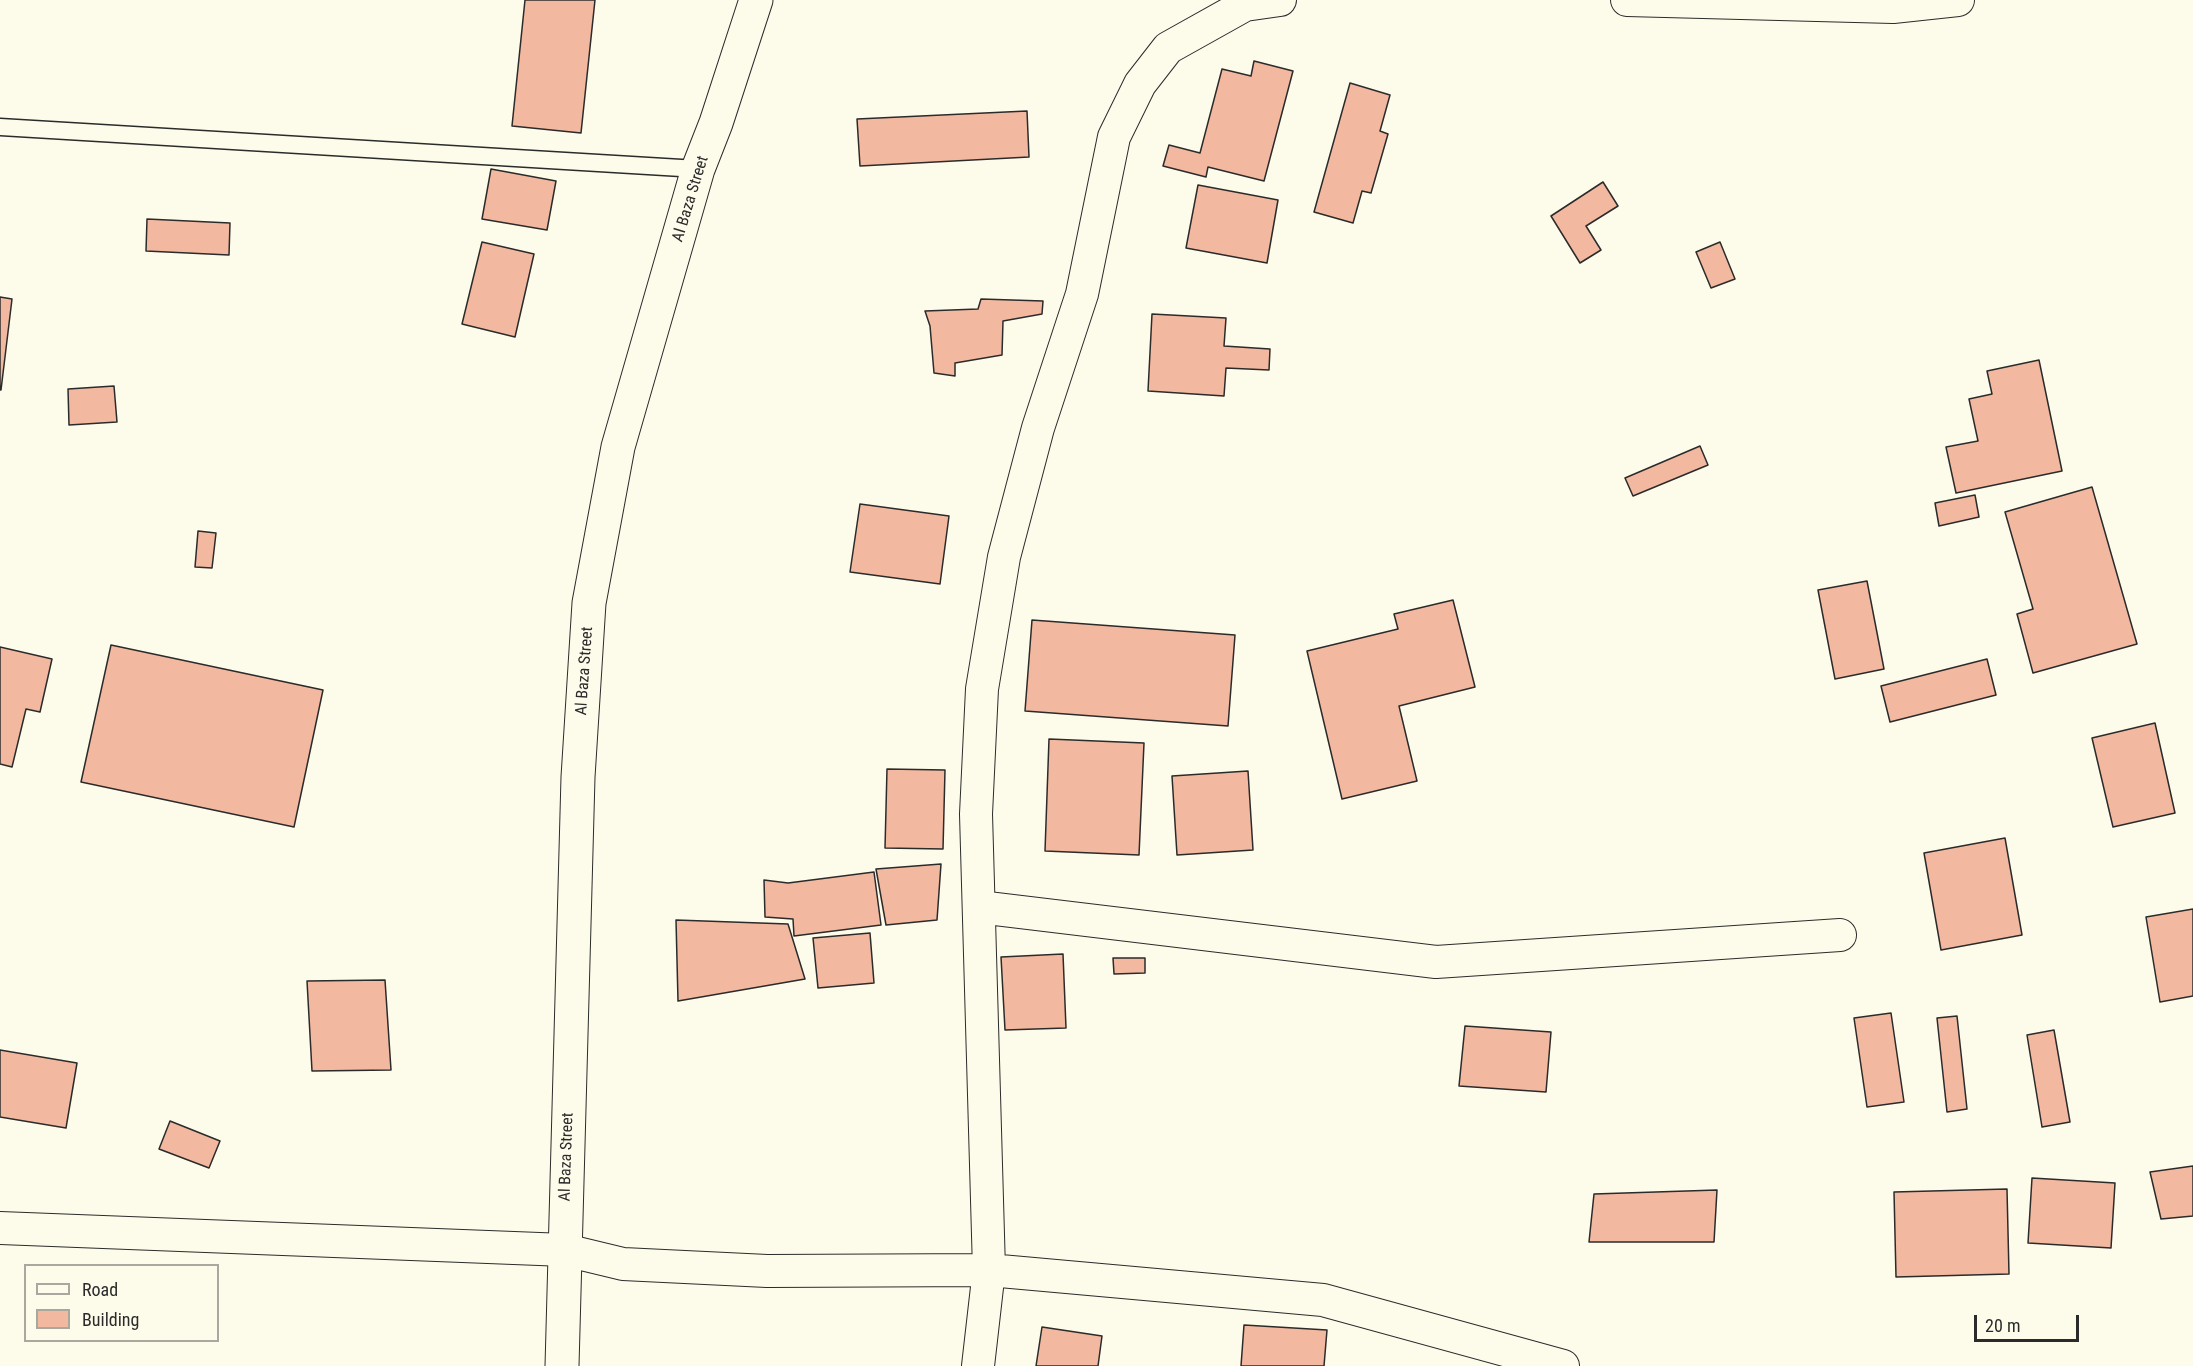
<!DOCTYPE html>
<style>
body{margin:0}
#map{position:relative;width:2193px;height:1366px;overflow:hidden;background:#fdfbea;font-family:"Roboto Condensed",sans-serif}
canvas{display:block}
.legend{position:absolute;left:24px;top:1264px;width:195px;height:78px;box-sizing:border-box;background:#fdfbea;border:2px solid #a9a89e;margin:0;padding:8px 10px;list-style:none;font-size:18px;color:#2b2b2b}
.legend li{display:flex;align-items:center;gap:12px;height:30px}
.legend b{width:30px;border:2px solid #a9a89e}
.scale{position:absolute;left:1974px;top:1315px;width:105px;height:27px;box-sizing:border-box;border:3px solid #2b2b2b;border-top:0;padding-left:8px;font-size:18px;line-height:21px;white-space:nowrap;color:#2b2b2b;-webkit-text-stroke:4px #fdfbea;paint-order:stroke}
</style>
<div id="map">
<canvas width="2193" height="1366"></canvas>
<ul class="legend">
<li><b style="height:8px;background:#fdfbea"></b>Road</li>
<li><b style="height:16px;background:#f2b8a0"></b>Building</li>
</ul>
<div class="scale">20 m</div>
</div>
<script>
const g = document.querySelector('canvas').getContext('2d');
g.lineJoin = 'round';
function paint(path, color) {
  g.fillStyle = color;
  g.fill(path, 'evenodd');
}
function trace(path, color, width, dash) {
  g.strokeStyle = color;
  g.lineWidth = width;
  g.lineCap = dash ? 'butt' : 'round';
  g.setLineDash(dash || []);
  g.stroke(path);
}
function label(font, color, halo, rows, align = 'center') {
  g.font = font + ' "Roboto Condensed",sans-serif';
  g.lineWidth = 4.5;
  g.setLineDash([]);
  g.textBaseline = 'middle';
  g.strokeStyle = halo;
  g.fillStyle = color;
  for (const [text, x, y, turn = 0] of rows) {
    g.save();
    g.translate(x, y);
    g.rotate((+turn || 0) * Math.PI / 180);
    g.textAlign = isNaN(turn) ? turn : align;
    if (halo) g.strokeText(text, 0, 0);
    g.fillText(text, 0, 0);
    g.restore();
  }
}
const building = new Path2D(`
 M525 0H595L581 133 512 126Z
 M1254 61 1293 71 1264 181 1208 167 1206 177 1163 166 1169 145 1200 153 1222 69 1251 76Z
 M1350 83 1390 95 1380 131 1388 134 1371 193 1362 191 1353 223 1314 212Z
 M1027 111 1029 157 860 166 857 119Z
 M491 169 556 181 547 230 482 219Z
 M1603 182 1618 206 1586 226 1601 250 1580 263 1551 216Z
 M1198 185 1278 200 1267 263 1186 248Z
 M147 219 230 223 229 255 146 251Z
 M482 242 534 254 515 337 462 324Z
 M1720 242 1735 279 1711 288 1696 252Z
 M0 297 12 299 1 390H0Z
 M981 299 1043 301 1042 314 1003 321 1002 355 955 363V376L934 373 930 326 925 311 978 309Z
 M1152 314 1226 318 1224 346 1270 349 1269 370 1226 368 1224 396 1148 391Z
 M2039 360 2062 471 1956 493 1946 447 1978 441 1969 399 1992 394 1987 371Z
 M114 386 117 422 69 425 68 389Z
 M1700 446 1708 465 1633 496 1625 478Z
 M2092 487 2137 644 2033 673 2017 614 2033 609 2005 512Z
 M1975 495 1979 517 1939 526 1935 503Z
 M860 504 949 516 940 584 850 572Z
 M198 531 216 533 212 568 195 567Z
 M1867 581 1884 669 1835 679 1818 590Z
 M1453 600 1475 687 1399 706 1417 781 1342 799 1307 651 1398 629 1394 614Z
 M1032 620 1235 635 1228 726 1025 711Z
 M111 645 323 690 294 827 81 782Z
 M0 647 52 659 40 712 26 709 12 767 0 764Z
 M1987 659 1996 695 1890 722 1881 686Z
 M2155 723 2175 813 2113 827 2092 738Z
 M1049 739 1144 743 1139 855 1045 851Z
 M887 769 945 770 943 849 885 848Z
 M1248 771 1253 850 1177 855 1172 776Z
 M2005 838 2022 935 1941 950 1924 853Z
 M941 864 937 920 886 925 876 869Z
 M874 872 881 925 794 936 793 919 765 917 764 880 788 883Z
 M2193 909V996L2160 1002 2146 917Z
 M676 920 788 924 805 979 678 1001Z
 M870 933 874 983 818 988 813 938Z
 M1063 954 1066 1028 1005 1030 1001 957Z
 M1113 958H1145V973L1114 974Z
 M385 980 391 1070 312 1071 307 981Z
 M1891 1013 1904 1102 1867 1107 1854 1018Z
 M1957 1016 1967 1109 1947 1112 1937 1018Z
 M1465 1026 1551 1032 1546 1092 1459 1086Z
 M2054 1030 2070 1122 2042 1127 2027 1035Z
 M0 1050 77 1063 66 1128 0 1117Z
 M170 1121 220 1141 209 1168 159 1149Z
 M2193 1166V1216L2161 1219 2150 1172Z
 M2032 1178 2115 1183 2111 1248 2028 1243Z
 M2007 1189 2009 1274 1896 1277 1894 1192Z
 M1717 1190 1714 1242H1589L1594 1194Z
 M1244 1325 1327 1330 1324 1366H1241Z
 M1042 1327 1102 1336 1098 1366H1036Z`);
const lane = new Path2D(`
 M0 127 698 169`);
const street = new Path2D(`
 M1627 0 1893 7 1958 0
 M979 907 1436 962 1840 935
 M0 1228 565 1250 623 1264 767 1271 989 1270 976 814 982 689 1004 557 1038 428 1082 294 1114 137 1140 84 1168 48 1245 5 1280 0
 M978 1366 989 1270 1323 1300 1563 1366`);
const primary = new Path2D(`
 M562 1366 578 777 589 603 618 447 698 169 716 123 756 0`);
const streetNames = [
 ["Al Baza Street",691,199,-73],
 ["Al Baza Street",585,671,-86],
 ["Al Baza Street",567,1157,-88]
];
paint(building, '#f2b8a0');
trace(building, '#2b2b2b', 1.5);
trace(lane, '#2b2b2b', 19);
trace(street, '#2b2b2b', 34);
trace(primary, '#2b2b2b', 35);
trace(lane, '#fdfbea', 16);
trace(street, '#fdfbea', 32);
trace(primary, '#fdfbea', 33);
label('16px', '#2b2b2b', '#fdfbea', streetNames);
</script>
